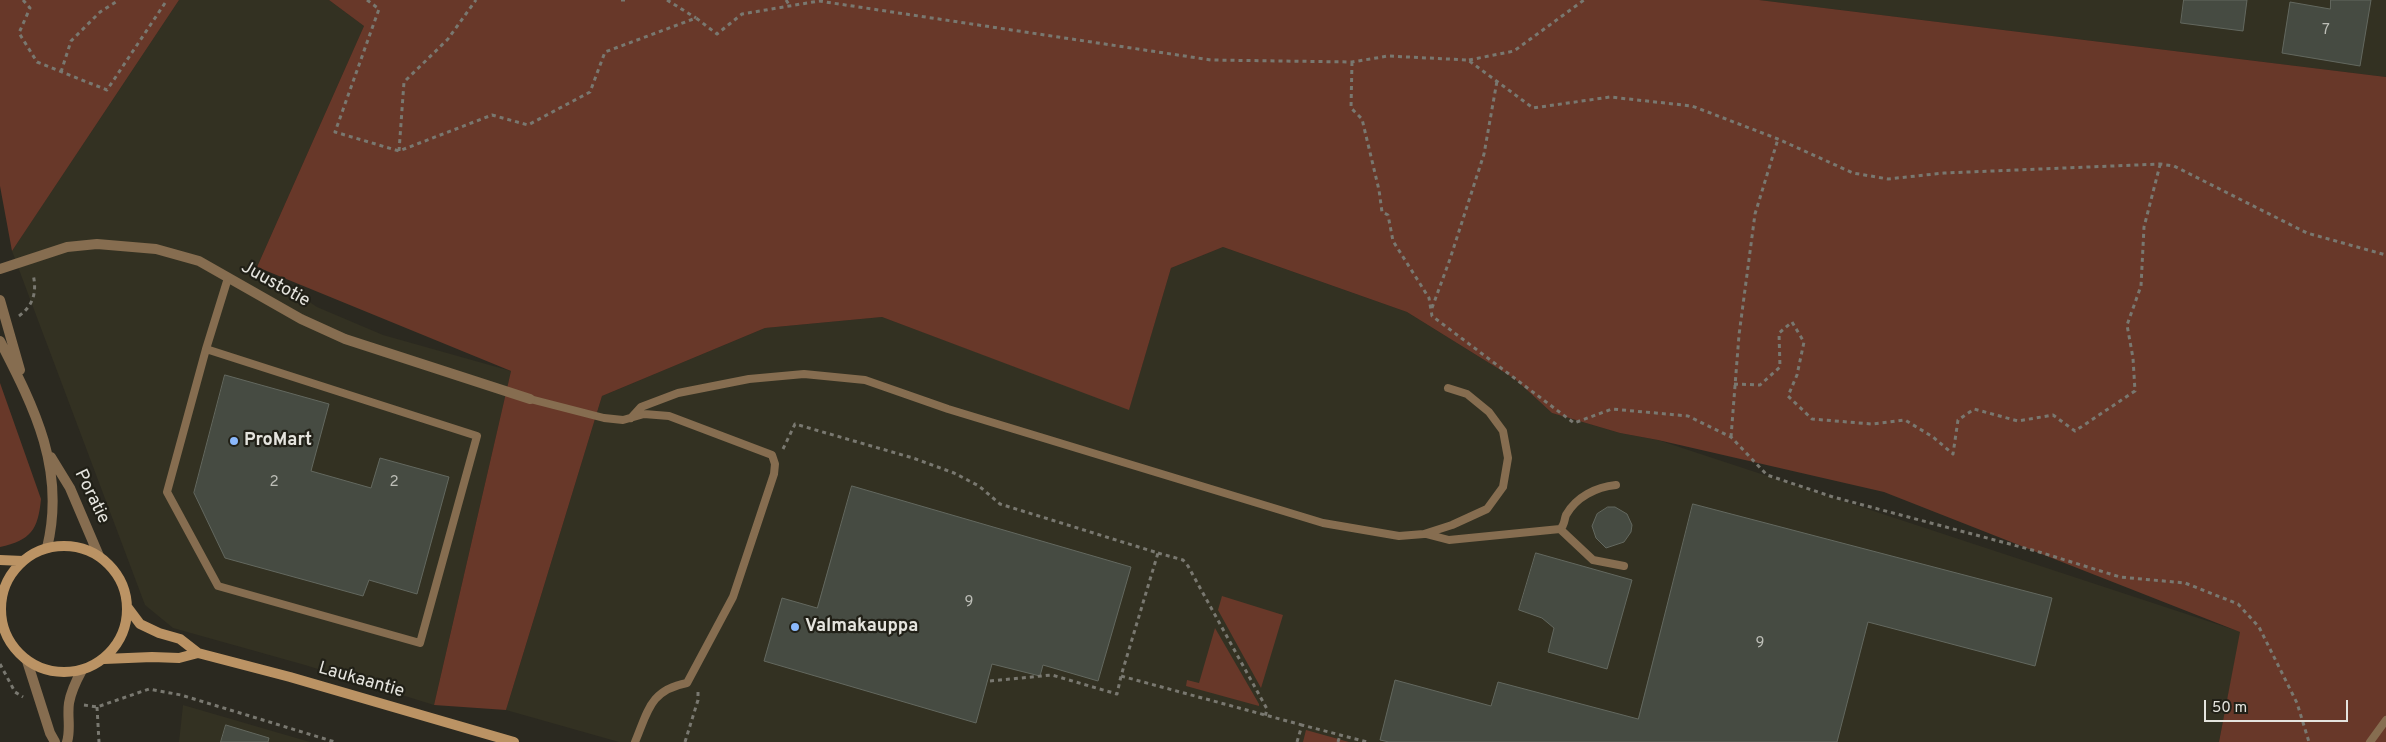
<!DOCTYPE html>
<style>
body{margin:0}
#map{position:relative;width:2386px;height:742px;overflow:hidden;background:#2b2920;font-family:Overpass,sans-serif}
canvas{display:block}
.scale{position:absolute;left:2204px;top:700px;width:144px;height:22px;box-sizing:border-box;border:2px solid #e5e4de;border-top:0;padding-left:6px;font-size:15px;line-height:18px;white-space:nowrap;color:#e5e4de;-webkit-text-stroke:4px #212017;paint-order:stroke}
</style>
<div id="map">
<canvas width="2386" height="742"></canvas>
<div class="scale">50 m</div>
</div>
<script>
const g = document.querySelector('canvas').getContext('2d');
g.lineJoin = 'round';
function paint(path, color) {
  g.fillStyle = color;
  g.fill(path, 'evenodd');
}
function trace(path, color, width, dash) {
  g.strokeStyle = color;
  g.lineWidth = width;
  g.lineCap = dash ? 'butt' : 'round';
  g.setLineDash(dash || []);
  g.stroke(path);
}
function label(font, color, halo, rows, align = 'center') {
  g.font = font + ' Overpass,sans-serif';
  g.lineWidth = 4.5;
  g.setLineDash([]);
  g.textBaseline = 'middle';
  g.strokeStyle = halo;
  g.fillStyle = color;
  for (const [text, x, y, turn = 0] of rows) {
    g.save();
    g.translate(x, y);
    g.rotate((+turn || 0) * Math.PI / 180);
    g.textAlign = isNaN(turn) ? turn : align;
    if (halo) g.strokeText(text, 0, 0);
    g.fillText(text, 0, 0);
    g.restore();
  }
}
const built = new Path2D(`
 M179 0H329L364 26 257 267 317 307 383 335 511 371 434 705 305 665 173 628 145 605 12 251Z
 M1759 0H2386V77Z
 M1223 247 1407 312 1515 379 1552 413 1620 433 1658 440 2241 632 2219 742H619L506 710 602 396 765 328 882 317 1129 409 1171 268Z
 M183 705 310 742H179Z`);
const green = new Path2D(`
 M0 0H179L12 251 0 186Z
 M329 0H1759L2386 77V742H2219L2240 632 1884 492 1658 440 1620 433 1552 413 1515 379 1407 312 1223 247 1171 268 1129 410 882 317 765 328 602 396 506 710 434 705 511 371 257 267 364 26Z
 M0 383 41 499C38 530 31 540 0 547Z
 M1222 596 1283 615 1261 688 1218 610Z
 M1215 628 1259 704V706L1186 686 1187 680 1199 683Z
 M1306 730 1349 742H1303Z`);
const building = new Path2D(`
 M2184 0H2247L2243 31 2181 23Z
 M2331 0H2371L2360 66 2282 53 2290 2 2330 9Z
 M225 375 329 404 311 471 371 488 380 458 449 477 417 594 369 580 363 596 225 558 194 493Z
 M852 486 1131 567 1098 681 1043 665 1040 676 992 664 976 723 764 661 782 598 817 608Z
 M1693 504 2052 598 2035 666 1868 622 1837 742H1389L1380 740 1395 680 1491 706 1498 682 1638 719Z
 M1608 507H1615L1627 514 1632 525 1631 532 1624 542 1606 548 1596 538 1592 526 1597 514Z
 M1536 553 1632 580 1607 669 1548 652 1554 628 1542 618 1519 610Z
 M226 725 269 738 268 742H221Z`);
const path = new Path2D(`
 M23 0 30 8 19 33 37 62 107 90 167 0
 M367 0 379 9 335 132 399 151 492 115 528 125 590 92 605 52 696 18 717 34 742 14 819 1 1211 60 1352 62 1388 56 1468 60 1533 108 1610 97 1692 106 1778 139 1853 173 1888 179 1944 173 2160 164 2174 166 2307 233 2386 255
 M621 0H625
 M667 0 696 18
 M786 0 790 6
 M1469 60 1514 51 1584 0
 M1352 62 1351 108 1362 119 1379 190 1382 212 1388 215 1393 241 1429 298 1432 316 1574 423 1612 409 1688 416 1731 437 1767 475 1833 497 2036 551 2120 577 2185 583 2238 604 2259 627 2297 703 2309 742
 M61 72 71 41 100 12 119 0
 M399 151 404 82 448 39 476 0
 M1432 308 1450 259 1484 154 1497 81
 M19 316C34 305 37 291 33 274
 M1734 384 1760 385 1780 367 1779 333 1792 322 1804 342 1797 375 1788 396 1812 419 1872 424 1905 420 1933 437 1953 454 1958 420 1974 409 2018 421 2053 415 2075 431 2135 391 2133 358 2127 325 2141 286 2144 227 2160 165
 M1731 437 1739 335 1755 214 1778 139
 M783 449 795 424 913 458 954 473 979 486 1000 504 1158 553 1121 676 1302 725
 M1158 553 1183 560 1188 566 1267 709 1265 717
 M0 664 15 692 23 697
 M990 681 1052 675 1117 694 1121 676
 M84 705 97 707 149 689 181 695 335 742
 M97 707 99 742
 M685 742 698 700V690
 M1297 742 1302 725 1367 742
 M1338 742 1340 735`);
const service = new Path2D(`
 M206 349 477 436 420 643 218 586 167 492 206 349 228 278
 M530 399 604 418 623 420 644 414 669 416 772 455 775 464 774 474 733 597 687 683C650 690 648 711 635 742
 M631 418 641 407 678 393 749 379 804 374 865 380 948 409 1323 523 1399 536 1424 534 1452 525 1487 509 1503 487 1508 458 1503 431 1489 412 1467 394 1448 388
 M1560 529C1565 525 1564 520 1566 515 1576 497 1596 487 1616 485
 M1426 534 1449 540 1560 529 1593 560 1624 566
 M2370 742 2386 720`);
const minor = new Path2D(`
 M0 269 67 247 97 244 156 249 199 261 301 319 345 339 530 399
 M0 300 20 370
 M0 341C35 409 66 470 47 548
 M51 457 70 488 99 556
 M27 661 50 733 55 742
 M67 742C71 729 67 716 69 703 71 691 76 681 82 670`);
const secondary = new Path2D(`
 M1 609a63 63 0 1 1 126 0a63 63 0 1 1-126 0Z
 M0 560 23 561
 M128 608 140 624 159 633 180 639 198 653 290 677 514 742
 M104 659 152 657 179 658 198 653`);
const markers = [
 [234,441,5,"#8bb9fc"],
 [795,627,5,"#8bb9fc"]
];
const numberNames = [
 ["7",2326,31],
 ["2",274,483],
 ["2",394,483],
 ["9",969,603],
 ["9",1760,644]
];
const streetNames = [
 ["Juustotie",275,285,29],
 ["Poratie",91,497,64],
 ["Laukaantie",361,681,16]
];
const poiNames = [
 ["ProMart",244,441],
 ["Valmakauppa",805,627]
];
paint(built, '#333122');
paint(green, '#683829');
paint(building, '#464b42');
trace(building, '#63685f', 1);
trace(path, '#797870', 3, [4, 4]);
trace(service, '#866d50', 8);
trace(minor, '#866d50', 10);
trace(secondary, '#bb9364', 10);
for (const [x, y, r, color] of markers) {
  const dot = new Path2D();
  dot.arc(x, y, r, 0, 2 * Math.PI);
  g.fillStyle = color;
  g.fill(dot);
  trace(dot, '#212017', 2);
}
label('15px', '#bdbeb7', null, numberNames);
label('18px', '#e5e4de', '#212017', streetNames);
label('bold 18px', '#e5e4de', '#212017', poiNames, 'left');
</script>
